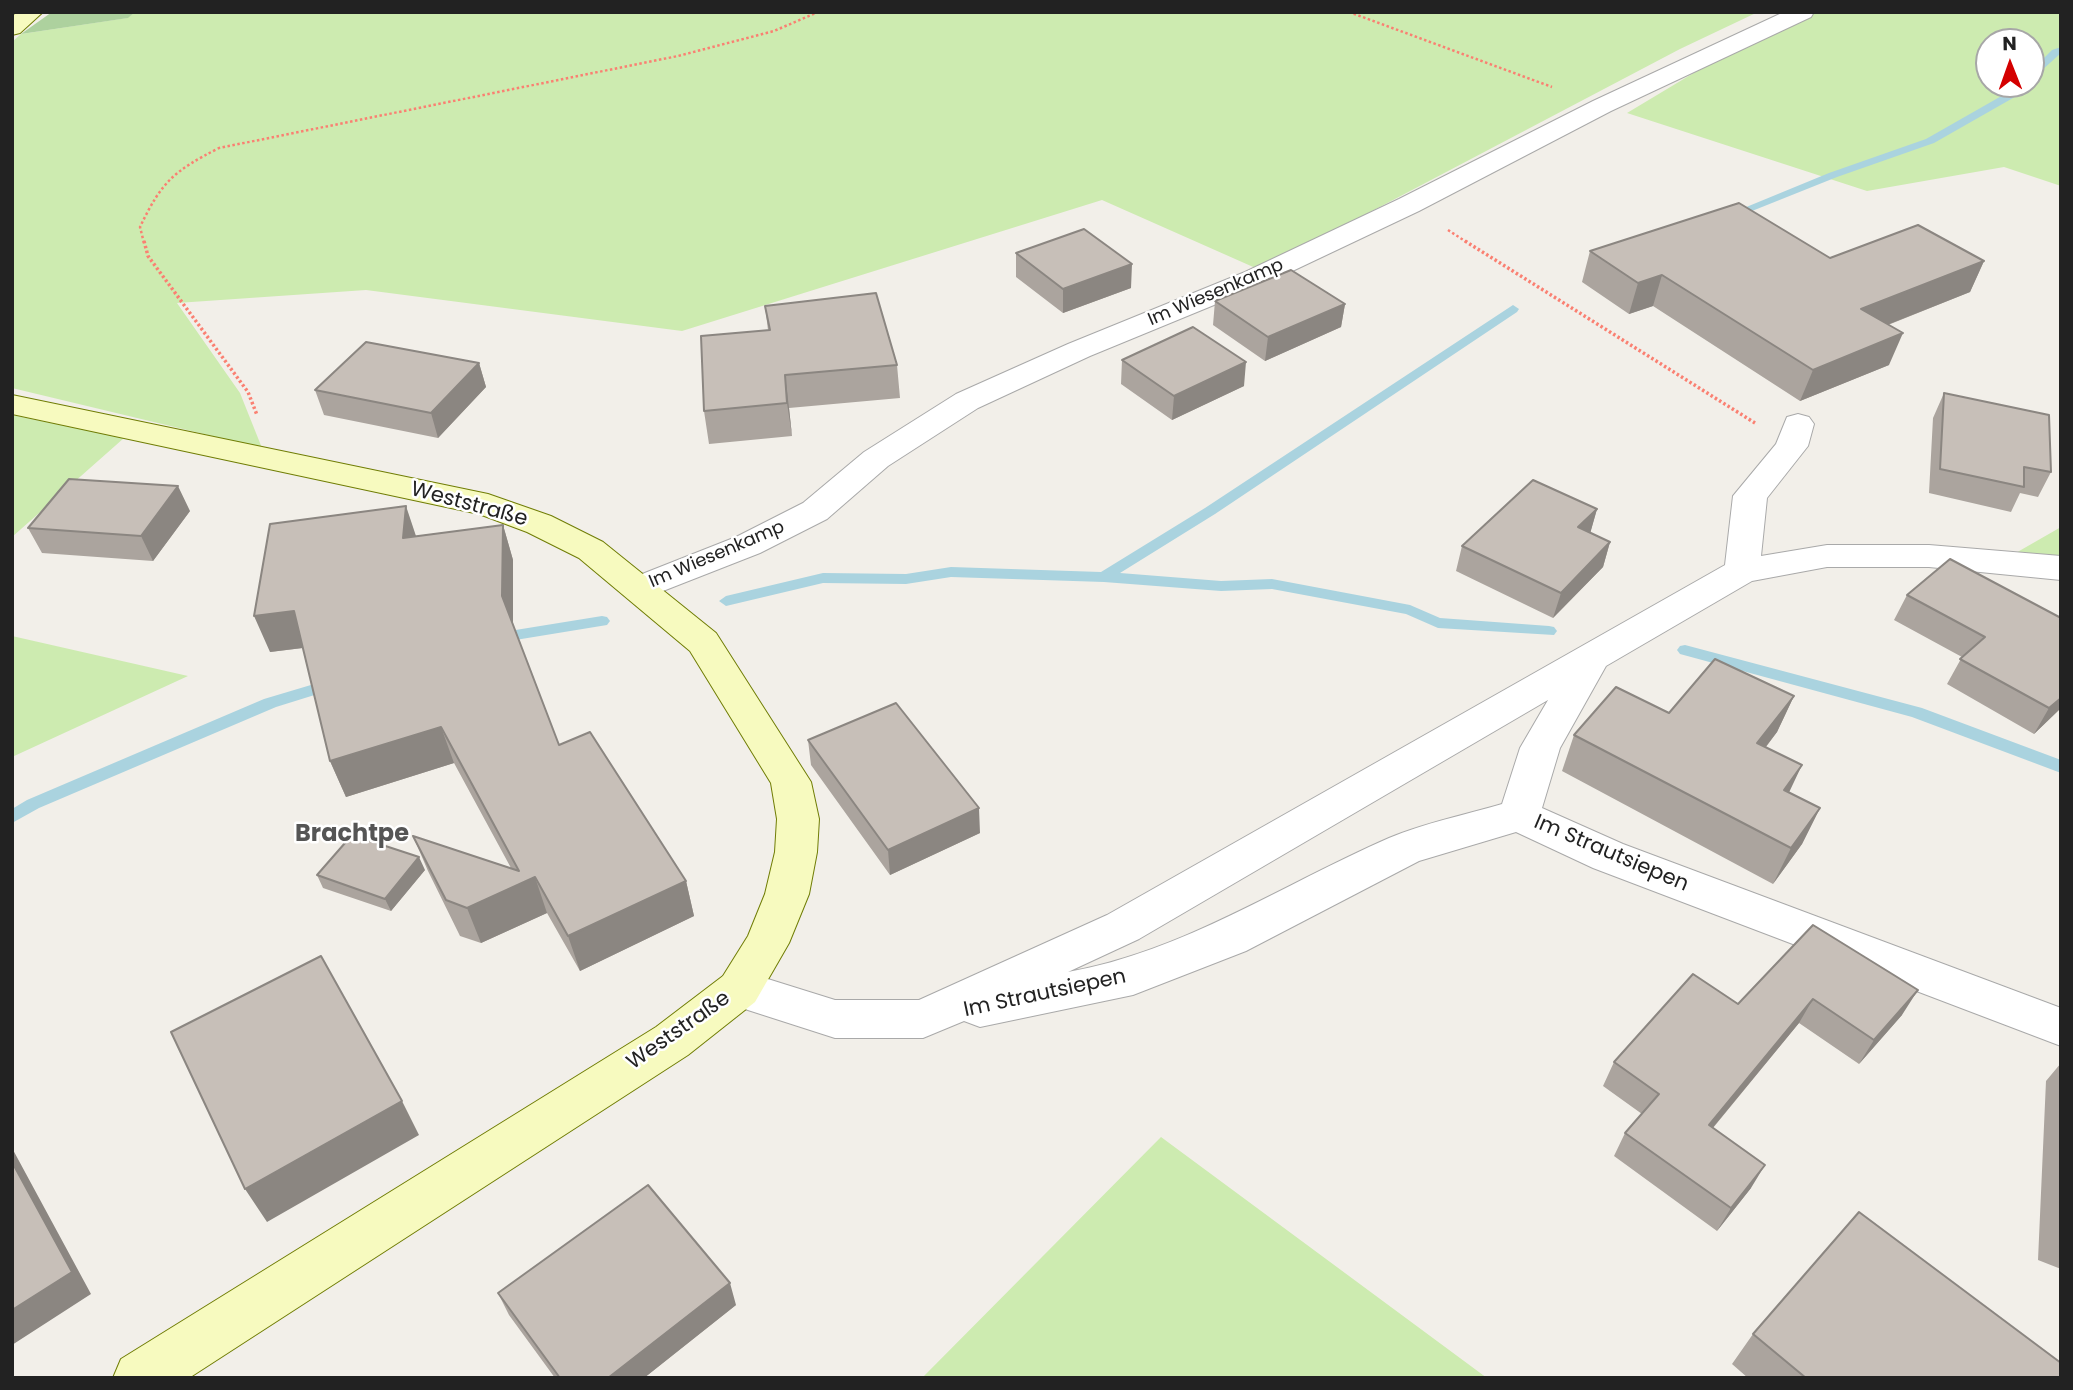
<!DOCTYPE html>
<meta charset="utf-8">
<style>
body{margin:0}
#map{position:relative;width:2073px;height:1390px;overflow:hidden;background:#f2efe9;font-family:Poppins,sans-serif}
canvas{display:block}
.frame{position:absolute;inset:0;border:14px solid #222;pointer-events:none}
.north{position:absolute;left:1975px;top:28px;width:70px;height:70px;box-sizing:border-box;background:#fff;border:2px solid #a7a7a7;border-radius:50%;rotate:359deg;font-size:19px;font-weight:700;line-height:28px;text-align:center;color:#222}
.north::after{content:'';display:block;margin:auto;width:24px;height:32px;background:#d40000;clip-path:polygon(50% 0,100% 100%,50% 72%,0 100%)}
</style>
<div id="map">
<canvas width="2073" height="1390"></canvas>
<div class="frame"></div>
<div class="north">N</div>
</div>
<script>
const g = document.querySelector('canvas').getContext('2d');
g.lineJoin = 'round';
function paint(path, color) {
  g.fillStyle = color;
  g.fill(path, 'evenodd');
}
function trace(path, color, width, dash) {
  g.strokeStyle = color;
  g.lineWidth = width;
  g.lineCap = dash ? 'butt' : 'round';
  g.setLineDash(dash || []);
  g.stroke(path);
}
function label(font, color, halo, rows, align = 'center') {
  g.font = font + ' Poppins,sans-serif';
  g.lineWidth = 5;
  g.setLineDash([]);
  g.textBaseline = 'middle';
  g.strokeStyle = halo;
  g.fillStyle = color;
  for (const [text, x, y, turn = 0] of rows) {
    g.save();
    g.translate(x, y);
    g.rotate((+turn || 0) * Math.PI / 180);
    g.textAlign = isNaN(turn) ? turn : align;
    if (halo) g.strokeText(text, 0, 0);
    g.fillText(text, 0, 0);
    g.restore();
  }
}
const grass = new Path2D(`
 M135 12H1758L1680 49 1260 270 1102 200 682 331 366 290 177 303 240 393 262 448 12 388V42L21 34 127 18Z
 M1818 12H2061V186L2004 167 1867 191 1627 113 1707 65ZM1989 42H2031V84H1989Z
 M12 415 124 438 12 537Z
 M2061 527V564L2007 558Z
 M12 636 188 676 12 757Z
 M1161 1137 1487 1378H922Z`);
const forest = new Path2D(`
 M52 12H135L128 18 21 34Z`);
const stream = new Path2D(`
 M2061 47V53L2031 80V71L2052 50Z
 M2018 84H2029L2020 94 1934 143 1837 177 1732 219 1722 217 1829 173 1926 139 2012 90Z
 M1513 305 1519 309 1517 312 1215 514 1120 573 1221 581 1272 579 1410 605 1440 618 1549 626 1554 627 1557 631 1554 635 1438 628 1406 614 1272 589 1221 591 1104 582 951 577 906 584 823 583 726 606 719 601 726 596 823 573 906 574 951 567 1101 572 1205 508Z
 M602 616 607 617 610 621 607 625 497 643 489 638 497 633Z
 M1685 645 1922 708 2061 760V773L1912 717 1680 654 1677 650 1680 646Z
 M331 679 339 684 337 688 276 707 39 808 12 823V809L27 800 264 699Z`);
const pathFar1 = new Path2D(`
 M1349 12 1552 87
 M1448 230 1468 243
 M144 243 140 227C162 181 174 171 219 148L678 56 774 31 818 12`);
const path = new Path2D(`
 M144 241 148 256 248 392 257 415
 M1465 241 1755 423`);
const minor = new Path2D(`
 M1784 12H1814L1811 17 1611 111 1419 211 1265 284 1090 356 978 408 888 466 827 519 760 553 640 600 627 596 622 588 627 580 736 537 803 503 864 452 956 394 1068 344 1245 272 1399 199 1593 101Z
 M1798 414 1809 417 1814 424 1808 446 1767 498 1761 556 1827 545H1929L2061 556V580L1929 567H1827L1752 581 1606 666 1560 748 1542 808 1623 844 2061 1008V1046L1593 868 1516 832 1419 861 1246 951 1133 995 980 1027 964 1021 923 1038H835L723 1002 716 989 723 976 739 970 835 1000H919L1107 915 1725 565 1733 496 1776 444 1787 417ZM1548 700 1520 748 1502 804C1465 815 1424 823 1389 838 1281 885 1185 951 1068 972L1139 939Z`);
const secondary = new Path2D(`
 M18 12H43L20 33 12 35V16Z
 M12 395 488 494 551 516 603 542 716 633 811 782 819 819 817 852 809 894 789 943 755 1002 688 1055 189 1378H113L121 1359 656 1027 723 976 748 936 765 894 775 852 777 819 771 783 690 651 579 558 527 532 479 514 12 414Z`);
const wall = new Path2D(`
 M1590 251 1830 258 1984 261 1970 292 1888 325 1889 365 1800 401 1653 306 1629 314 1582 282Z
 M1016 253 1131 288 1063 313 1016 277Z
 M1215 301 1345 304 1341 327 1265 361 1213 325Z
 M765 306 897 365 900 398 789 408 792 436 709 444 704 411 768 330Z
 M1122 360 1244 386 1172 420 1121 384Z
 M479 363 486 387 438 438 324 415 315 390Z
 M1944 393 2051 472 2038 497 2020 493 2011 512 1929 493 1933 418Z
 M1597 509 1590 533 1610 542 1603 567 1553 618 1456 571 1462 546Z
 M190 511 153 561 42 553 28 528Z
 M503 525 513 560V625L559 745 686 881 694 916 580 971 547 913 481 943 460 936 428 871 413 836 511 868 454 763 346 797 330 761 303 648 270 652 416 536Z
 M1907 595 2061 618V708L2034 734 1947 684 1962 657 1894 620Z
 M1794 696 1777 732 1766 747 1789 793 1820 808 1802 844 1773 884 1562 771 1574 735 1669 713Z
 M808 740 980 833 890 875 811 765Z
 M425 870 391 911 323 888 317 875Z
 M1813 925 1902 1015 1859 1064 1799 1023 1713 1128 1751 1188 1717 1231 1614 1156 1625 1133 1642 1114 1603 1086 1614 1062 1738 1004Z
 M2061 1063V1269L2038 1260 2046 1081Z
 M498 1293 736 1305 644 1378H555L509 1315Z
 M1753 1334 2061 1378H1748L1732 1364Z`);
const shadedWall = new Path2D(`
 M1984 261 1970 292 1849 340 1861 309Z
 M1132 264 1131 288 1063 313V289Z
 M1662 275 1653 306 1629 314 1638 283Z
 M1345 304 1341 327 1265 361 1268 337Z
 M1903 333 1889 365 1800 401 1813 370Z
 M1246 362 1244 386 1172 420 1174 396Z
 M479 363 486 387 438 438 431 413Z
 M785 375 789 408 792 436 787 403Z
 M178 486 190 511 153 561 141 536Z
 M406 506 418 542 403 538Z
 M1597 509 1590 534 1578 527Z
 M503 525 513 560V632L502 596Z
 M1610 542 1603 567 1553 618 1561 593Z
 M294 611 310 647 270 652 254 616Z
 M1794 696 1777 732 1741 779 1757 743Z
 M2061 698V708L2034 734 2049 708Z
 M441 727 454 763 346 797 330 761Z
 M1802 765 1785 801 1784 790Z
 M979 808 980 833 890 875 888 850Z
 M1820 808 1802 844 1773 884 1791 848Z
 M419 857 425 870 391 911 385 899Z
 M535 877 547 913 481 943 467 908Z
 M686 881 694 916 580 971 568 936Z
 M1918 990 1902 1015 1859 1064 1874 1040Z
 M1813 999 1799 1023 1696 1148 1709 1125Z
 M402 1101 419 1135 267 1222 245 1189Z
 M12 1148 91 1294 12 1345Z
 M1765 1165 1751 1188 1717 1231 1731 1208Z
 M730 1283 736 1305 644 1378H608Z`);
const building = new Path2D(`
 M1739 203 1830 258 1918 225 1984 261 1861 309 1903 333 1813 370 1662 275 1638 283 1590 251Z
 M1084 229 1132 264 1063 289 1016 253Z
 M1291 270 1345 304 1268 337 1215 301Z
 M876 293 897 365 785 375 787 403 704 411 701 336 770 330 765 306Z
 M1193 327 1246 362 1174 396 1122 360Z
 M366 342 479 363 431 413 315 390Z
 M1944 393 2049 415 2051 472 2024 467V487L1940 469Z
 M69 479 178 486 141 536 28 528Z
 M1533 480 1597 509 1578 527 1610 542 1561 593 1462 546Z
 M406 506 403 538 503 525 502 596 559 745 590 732 686 881 568 936 535 877 467 908 446 900 413 836 519 871 441 727 330 761 294 611 254 616 270 524Z
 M1950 559 2061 618V698L2049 708 1960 659 1985 637 1907 595Z
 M1715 659 1794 696 1757 743 1802 765 1784 790 1820 808 1791 848 1574 735 1616 687 1669 713Z
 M896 703 979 808 888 850 808 740Z
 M352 835 419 857 385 899 317 875Z
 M1813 925 1918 990 1874 1040 1813 999 1709 1125 1765 1165 1731 1208 1625 1133 1659 1094 1614 1062 1693 974 1738 1004Z
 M321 956 402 1101 245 1189 171 1032Z
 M12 1162 72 1272 12 1310Z
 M648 1185 730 1283 608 1378H560L498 1293Z
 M1859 1212 2061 1363V1378H1806L1753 1334Z`);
const farStreetnames = [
 ["Im Wiesenkamp",1216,293,-23],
 ["Im Wiesenkamp",717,555,-23]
];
const streetNames = [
 ["Weststraße",469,505,15],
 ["Im Strautsiepen",1611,854,23],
 ["Im Strautsiepen",1045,994,-12],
 ["Weststraße",679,1031,-35]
];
const quarterNames = [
 ["Brachtpe",352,835]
];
paint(grass, '#cdebb0');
paint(forest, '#add19e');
paint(stream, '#aad3df');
trace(minor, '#a9a9a9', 2);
trace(secondary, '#707d05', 2);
trace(pathFar1, '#fa8072', 2.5, [2.5, 2.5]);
trace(path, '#fa8072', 3.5, [2.5, 2.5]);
paint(minor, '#fff');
paint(secondary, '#f7fabf');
paint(wall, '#aba49e');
paint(shadedWall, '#8b8681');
paint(building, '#c7bfb8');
trace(building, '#8b8681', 2);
label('18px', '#222', '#fff', farStreetnames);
label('21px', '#222', '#fff', streetNames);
label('bold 24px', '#555', '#fff', quarterNames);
</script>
